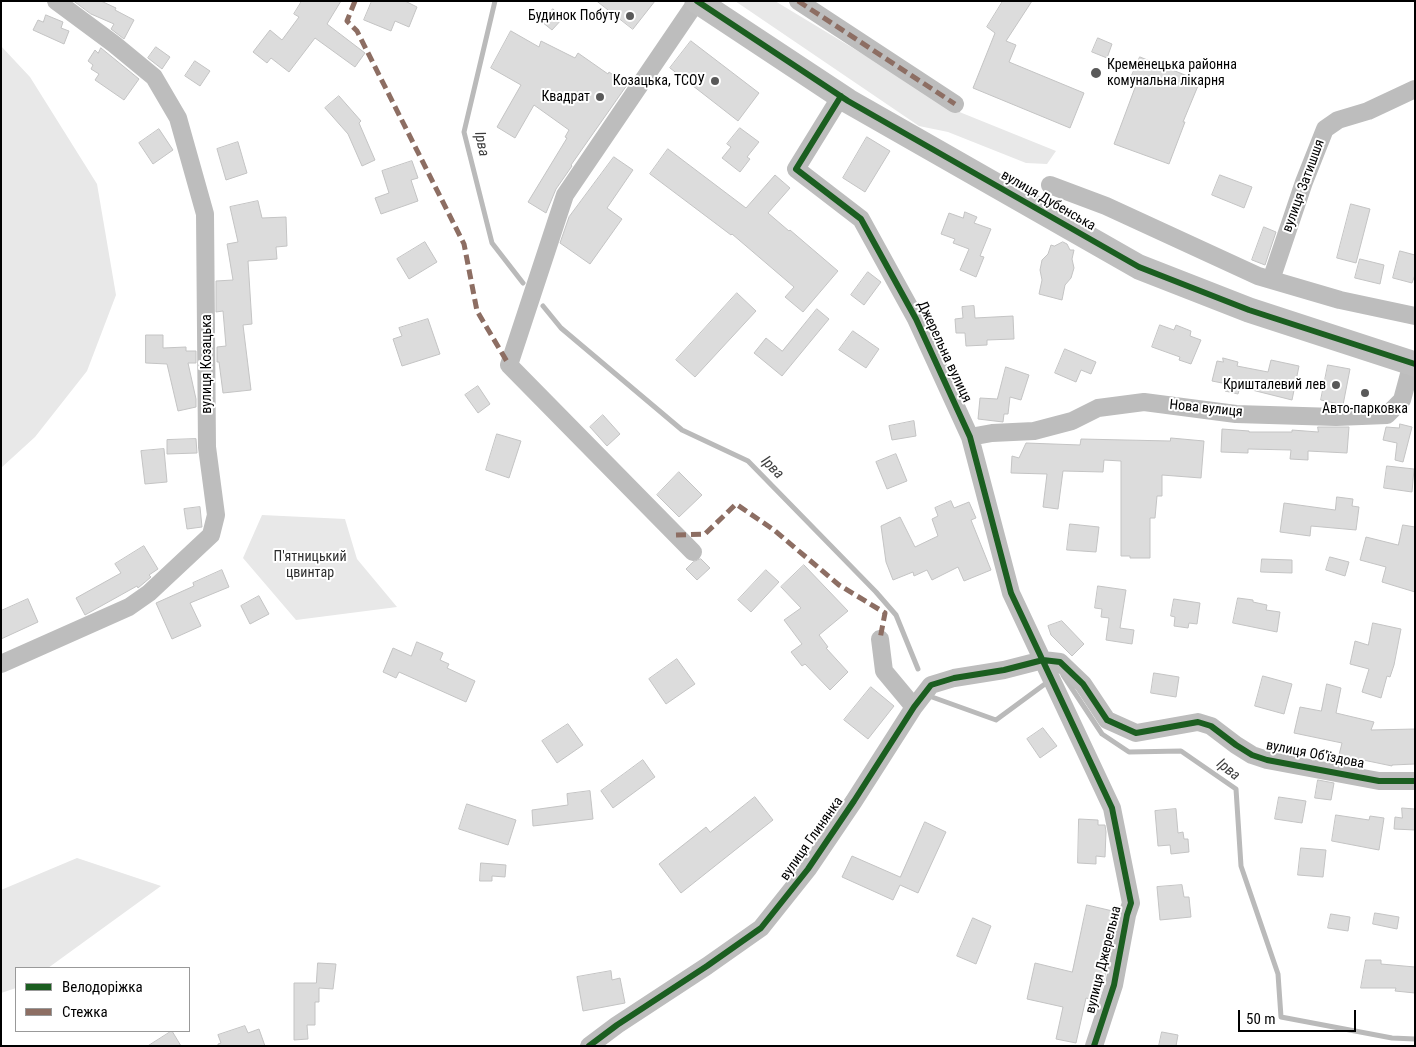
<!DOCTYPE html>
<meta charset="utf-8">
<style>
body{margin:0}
#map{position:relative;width:1416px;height:1047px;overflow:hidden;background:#fff;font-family:"Roboto Condensed",sans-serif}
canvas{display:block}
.frame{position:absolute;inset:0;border:2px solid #000;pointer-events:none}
.legend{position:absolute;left:15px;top:967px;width:175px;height:65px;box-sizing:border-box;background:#fff;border:1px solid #999;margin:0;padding:6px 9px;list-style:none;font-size:15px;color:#000}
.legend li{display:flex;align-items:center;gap:10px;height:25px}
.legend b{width:25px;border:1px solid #999}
.scale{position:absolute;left:1238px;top:1010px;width:118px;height:22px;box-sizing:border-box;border:2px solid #000;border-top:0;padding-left:6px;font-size:15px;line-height:18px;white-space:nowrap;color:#000;-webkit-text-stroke:4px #fff;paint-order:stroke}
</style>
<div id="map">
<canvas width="1416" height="1047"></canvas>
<div class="frame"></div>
<ul class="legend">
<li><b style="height:6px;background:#1b5e20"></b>Велодоріжка</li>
<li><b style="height:6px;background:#8d6e63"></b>Стежка</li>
</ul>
<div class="scale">50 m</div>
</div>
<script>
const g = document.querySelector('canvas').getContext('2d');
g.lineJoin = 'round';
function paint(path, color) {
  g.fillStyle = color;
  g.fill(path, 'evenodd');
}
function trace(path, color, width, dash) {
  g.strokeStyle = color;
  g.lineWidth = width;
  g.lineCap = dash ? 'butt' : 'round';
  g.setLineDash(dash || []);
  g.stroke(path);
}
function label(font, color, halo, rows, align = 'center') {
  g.font = font + ' "Roboto Condensed",sans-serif';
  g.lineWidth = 4;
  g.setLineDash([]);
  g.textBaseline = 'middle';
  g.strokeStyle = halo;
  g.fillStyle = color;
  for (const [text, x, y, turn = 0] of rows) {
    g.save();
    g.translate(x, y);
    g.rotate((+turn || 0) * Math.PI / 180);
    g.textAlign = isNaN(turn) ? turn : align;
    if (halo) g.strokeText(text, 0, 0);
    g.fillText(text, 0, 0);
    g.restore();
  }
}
const green = new Path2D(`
 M735 1H775L957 111 1056 151 1047 164 1026 163 948 132 919 126Z
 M1 46 30 77 97 184 116 295 87 371 35 437 1 468Z
 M262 515 345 519 357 559 397 607 296 620 243 558Z
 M77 858 161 886 48 968H16V988L1 993V890Z`);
const stream = new Path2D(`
 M495 1 464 132 492 243 523 283
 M543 306 561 328 682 430 748 461 876 592 896 615 918 669
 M1063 675 1102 734 1129 752 1181 751 1236 789 1241 866 1278 974 1281 1017 1392 1038 1415 1039
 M932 697 996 720 1049 681`);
const building = new Path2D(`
 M74 1H101L116 8 115 10 134 20 124 39 111 29 114 24 91 14Z
 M302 1H341L327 24 365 53 355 67 315 38 289 72 271 58 267 63 253 52 270 30 282 40 299 17 294 14Z
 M372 1H405L417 7 409 27 395 21 391 31 364 20Z
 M597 1H655L633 29Z
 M1003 1H1032L1006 41 1016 45 1009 62 1084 93 1070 128 973 88 995 33 987 27Z
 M553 9 563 18 552 30 542 22Z
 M46 15 63 22 61 28 69 31 64 44 33 30 38 20 43 22Z
 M511 31 539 47 541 41 575 58 578 53 608 74 609 72 627 85 571 165 572 166 556 189 546 213 528 202 567 138 565 137 569 130 534 105 515 138 497 127 521 85 491 68Z
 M1098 38 1112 44 1107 58 1092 52Z
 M691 41 759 93 738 121 670 68Z
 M156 47 170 57 162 69 148 58Z
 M101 48 139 79 124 100 95 80 99 74 91 69 93 65 88 61 95 50 98 53Z
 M1140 57 1200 81 1183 122H1185L1169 164 1114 144 1136 85 1129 82Z
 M195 61 210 71 200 86 185 76Z
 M339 96 361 121 359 123 375 160 362 166 348 134 325 108Z
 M740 128 759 142 747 157 750 159 740 172 722 158 731 147 727 144Z
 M159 129 173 150 153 164 139 143Z
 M867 137 890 151 865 192 843 178Z
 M238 142 247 173 226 180 217 149Z
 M668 149 746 208 775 175 790 188 768 213 789 231 790 230 838 271 803 312 785 297 794 287 732 234 731 235 650 174Z
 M614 157 633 170 607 208 622 219 590 264 560 243 569 217Z
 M412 161 418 178 411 180 418 201 381 214 375 198 389 193 382 171Z
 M1220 175 1252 187 1244 208 1212 195Z
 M258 201 262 218 286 217 287 246 276 247 277 259 248 261 252 324 243 325 251 390 223 393 219 362H217V347L226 346 223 311 216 312V281L233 280 227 244 238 242 230 207Z
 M1351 204 1370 209 1356 263 1337 258Z
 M965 212 977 217 974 223 991 229 980 256 984 257 976 277 960 270 969 249 953 243 955 239 941 234 949 213 963 218Z
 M1264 227 1276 232 1265 265 1252 260Z
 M425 242 437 262 409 279 397 259Z
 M1063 242 1067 244 1070 250H1074L1072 259 1074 268 1071 278 1065 285 1062 300 1039 294 1042 280 1040 270 1042 260 1048 254 1051 245 1054 246Z
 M1400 251 1415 255V275L1412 283 1393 278Z
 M1360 259 1384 265 1380 284 1355 278Z
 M868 272 881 282 864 305 851 295Z
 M737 293 756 311 695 377 676 360Z
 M974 306 975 318 1013 316 1014 339 987 340V345L966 346 965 333H956L955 319 963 318 962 307Z
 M817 309 829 319 782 376 754 353 766 338 782 351Z
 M428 319 440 354 402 366 393 339 402 336 399 328Z
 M1160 325 1174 330 1176 325 1191 331 1190 336 1201 340 1191 364 1179 360 1180 357 1152 347Z
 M853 331 879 349 866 368 839 350Z
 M146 335H163V348L186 347V351H196V363H188L196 399V407L178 411 167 364 146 363Z
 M1065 349 1096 362 1091 374 1081 370 1076 382 1055 373Z
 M1223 358 1238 362 1237 366 1268 372 1271 360 1299 366 1292 400 1240 387 1238 394 1225 391 1227 384 1212 381 1217 361 1223 362Z
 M1328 365 1350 369 1343 405 1321 400Z
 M1006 367 1029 375 1021 400 1010 397 1008 414H1004L1003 422 978 419 980 398 997 399Z
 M478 386 490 404 478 413 465 395Z
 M603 415 620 434 607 446 590 427Z
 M914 421 916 436 892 440 889 426Z
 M1400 424 1412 427 1403 462 1395 460 1397 443 1383 440 1386 427 1399 428Z
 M1318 427H1349L1347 453 1308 451V460L1290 459 1291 450 1248 449V453L1221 452 1222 429 1249 431V432H1292V430L1318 432Z
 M497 434 521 441 509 478 486 470Z
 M1171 438 1204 441 1201 478 1162 475V496H1157L1155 518H1150V558H1130V556H1121V461L1104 460 1103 472 1063 471 1058 509 1043 507 1047 474 1011 473 1012 456 1019 458 1026 443 1080 445 1081 439 1170 441Z
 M196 439 197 453 167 454V440Z
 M164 449 167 482 145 484 141 451Z
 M896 454 907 481 887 489 876 462Z
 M1387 466 1414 469 1412 492 1384 488Z
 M679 472 702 495 679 517 657 495Z
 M1337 497 1353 499 1352 506 1359 507 1356 530 1311 526 1310 536 1280 532 1284 503 1335 510Z
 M951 501 954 508 969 502 976 518 971 520 991 570 964 581 958 567 932 580 927 570 914 576 913 572 893 580 886 562 881 526 900 517 915 547 938 536 932 519 938 516 935 508Z
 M200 507 202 527 187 529 184 509Z
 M1070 524 1099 527 1096 552 1067 550Z
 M1403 525 1415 527V592L1382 582 1386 567 1360 560 1366 537 1398 545Z
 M144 546 158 569 149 575 151 577 138 588 137 586 85 615 76 598 121 573 115 564Z
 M1330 557 1349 562 1345 576 1326 570Z
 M701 559 710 568 697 580 686 569 693 562Z
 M1262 559 1292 560V573L1261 572Z
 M804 565 848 611 819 635 828 647 826 648 848 672 830 690 805 664 802 666 791 652 802 644 784 620 801 608 781 587Z
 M222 570 229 587 190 603 201 626 172 639 156 603 194 586 193 583Z
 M766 570 779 582 751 612 738 600Z
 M1098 586 1126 590 1120 628 1134 630 1132 644 1106 640 1109 618 1101 617 1102 609 1095 608Z
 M259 596 269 614 250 624 241 606Z
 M1238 598 1253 600V602L1267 605 1266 610 1280 612 1277 632 1233 623Z
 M28 599 38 622 1 639V611Z
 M1174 599 1200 603 1197 624 1189 623 1188 628 1174 626 1175 617 1171 616Z
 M1062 621 1084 644 1072 656 1051 635 1048 626Z
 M1373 623 1401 629 1394 665 1390 677 1387 676 1381 698 1362 692 1369 669 1350 664 1355 641 1368 645Z
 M417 642 443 653 440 660 449 664 447 668 475 681 466 702 399 672 396 678 383 672 393 648 411 656Z
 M677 659 695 684 666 704 649 679Z
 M1154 673 1179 677 1176 697 1151 693Z
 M1263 676 1292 684 1284 714 1255 706Z
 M1327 684 1341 688 1336 713 1374 722 1371 730 1415 729V764L1392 765V766L1339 755 1342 743 1294 733 1300 707 1321 711Z
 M871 687 894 706 868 739 844 720Z
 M568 724 583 745 557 763 542 741Z
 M1043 728 1057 746 1040 758 1027 739Z
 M643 760 655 777 613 808 601 791Z
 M1318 780 1334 783 1331 800 1315 798Z
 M590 791 593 819 533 826 532 810 568 805 567 794Z
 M755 797 773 820 681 893 659 864 706 827 710 832Z
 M1279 797 1306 801 1302 823 1275 819Z
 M467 804 516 820 508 845 459 829Z
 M1402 808 1415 809V830L1394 829 1395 817 1402 818Z
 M1176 809 1178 833 1183 832 1184 839H1188L1189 852 1171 854 1170 845 1158 846 1155 811Z
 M1336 815 1369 820 1370 816 1384 818 1379 850 1332 841Z
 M1079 819 1098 820V825H1105L1106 832 1105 857 1096 856V864L1078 863Z
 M925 822 946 832 918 893 900 885 893 900 842 877 852 856 900 877Z
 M1301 848 1326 850 1323 877 1298 875Z
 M481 863 506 865 505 877 492 876V881H480Z
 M1182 885 1184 897H1189L1191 917 1160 920 1157 887Z
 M1087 905 1117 912 1104 982 1098 1001 1086 998 1076 1043 1056 1039 1063 1007 1027 999 1035 963 1072 972Z
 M1375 913 1399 917 1397 929 1373 924Z
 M1331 914 1350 917 1348 931 1328 928Z
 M973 918 991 926 976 964 957 956Z
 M1366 960H1381V964L1415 967V993L1395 991 1396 988H1361Z
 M318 963 336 964 333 989 319 988V1002H315V1025H307L308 1039 294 1040V983H316Z
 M611 971 612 980 620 978 625 1003 583 1011 577 977Z
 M245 1026 248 1033 259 1029 265 1046H218V1044L221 1043 218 1035Z
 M172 1031 181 1046H148Z
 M1162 1032 1178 1035 1176 1046H1159Z`);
const street = new Path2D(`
 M798 1 955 104
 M841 96 796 169 861 219 916 319 970 437 1011 593 1112 808 1131 903 1127 915 1114 985 1094 1046
 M1050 185 1106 206 1258 276 1340 300 1415 316
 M1271 280 1304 182 1325 129 1338 120 1368 111 1415 89
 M970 437 992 433 1034 431 1072 421 1098 408 1144 402 1236 414 1336 417 1387 415 1402 400 1412 363
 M693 552 509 365 565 195 697 1
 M880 639 884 671 914 707
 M1 664 129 607 149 593 211 535 216 515 207 447 205 214 178 118 154 77 114 44 56 1
 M589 1046 617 1025 707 966 761 928 808 869 854 801 914 707 931 685 954 678 1004 670 1043 660 1060 662 1083 684 1107 720 1136 733 1198 722 1211 726 1236 745 1252 755 1267 760 1379 781H1415`);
const secondary = new Path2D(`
 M697 1 848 101 1139 267 1249 310 1415 364`);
const quiet = new Path2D(`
 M355 1 347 21 357 31 464 244 477 311 509 365
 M798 1 955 104
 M676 535 705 534 736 504 774 530 839 585 885 613 880 639`);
const cycleway = new Path2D(`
 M697 1 848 101 1139 267 1249 310 1415 364
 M841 96 796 169 861 219 916 319 970 437 1011 593 1112 808 1131 903 1127 915 1114 985 1094 1046
 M589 1046 617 1025 707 966 761 928 808 869 854 801 914 707 931 685 954 678 1004 670 1043 660 1060 662 1083 684 1107 720 1136 733 1198 722 1211 726 1236 745 1252 755 1267 760 1379 781H1415`);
const markers = [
 [630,16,5,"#595959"],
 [1096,73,6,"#595959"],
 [715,81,5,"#595959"],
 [600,97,5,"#595959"],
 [1336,385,5,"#595959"],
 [1365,393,5,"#595959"]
];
const poiNames = [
 ["Будинок Побуту",620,16],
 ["Кременецька районна",1107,65,"left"],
 ["комунальна лікарня",1107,81,"left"],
 ["Козацька, ТСОУ",705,81],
 ["Квадрат",590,97],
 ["Кришталевий лев",1326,385],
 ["Авто-парковка",1365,409,"center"]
];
const streetNames = [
 ["вулиця Затишшя",1304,186,-70],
 ["вулиця Дубенська",1048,201,30],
 ["Джерельна вулиця",944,352,65],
 ["вулиця Козацька",207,364,-90],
 ["Нова вулиця",1206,409,6],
 ["вулиця Об'їздова",1315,755,11],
 ["вулиця Глинянка",812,839,-55],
 ["вулиця Джерельна",1104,960,-76]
];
const parkNames = [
 ["П'ятницький",310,557],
 ["цвинтар",310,573]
];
const waterNames = [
 ["Ірва",481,144,79],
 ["Ірва",772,468,46],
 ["Ірва",1228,770,38]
];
paint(green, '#e8e8e8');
trace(stream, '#bababa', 5);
paint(building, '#dcdcdc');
trace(building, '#c4c4c4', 1);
trace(street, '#bdbdbd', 18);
trace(secondary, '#bfbfbf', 25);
trace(quiet, '#8d6e63', 5, [10, 5]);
trace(cycleway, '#1b5e20', 6);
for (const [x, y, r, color] of markers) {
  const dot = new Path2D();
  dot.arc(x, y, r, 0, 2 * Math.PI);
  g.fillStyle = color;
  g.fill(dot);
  trace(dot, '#fff', 2);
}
label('14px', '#000', '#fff', poiNames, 'right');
label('14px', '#000', '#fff', streetNames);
label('14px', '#2d2d2d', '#fff', parkNames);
label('italic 15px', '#3e3e3e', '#fff', waterNames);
</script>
